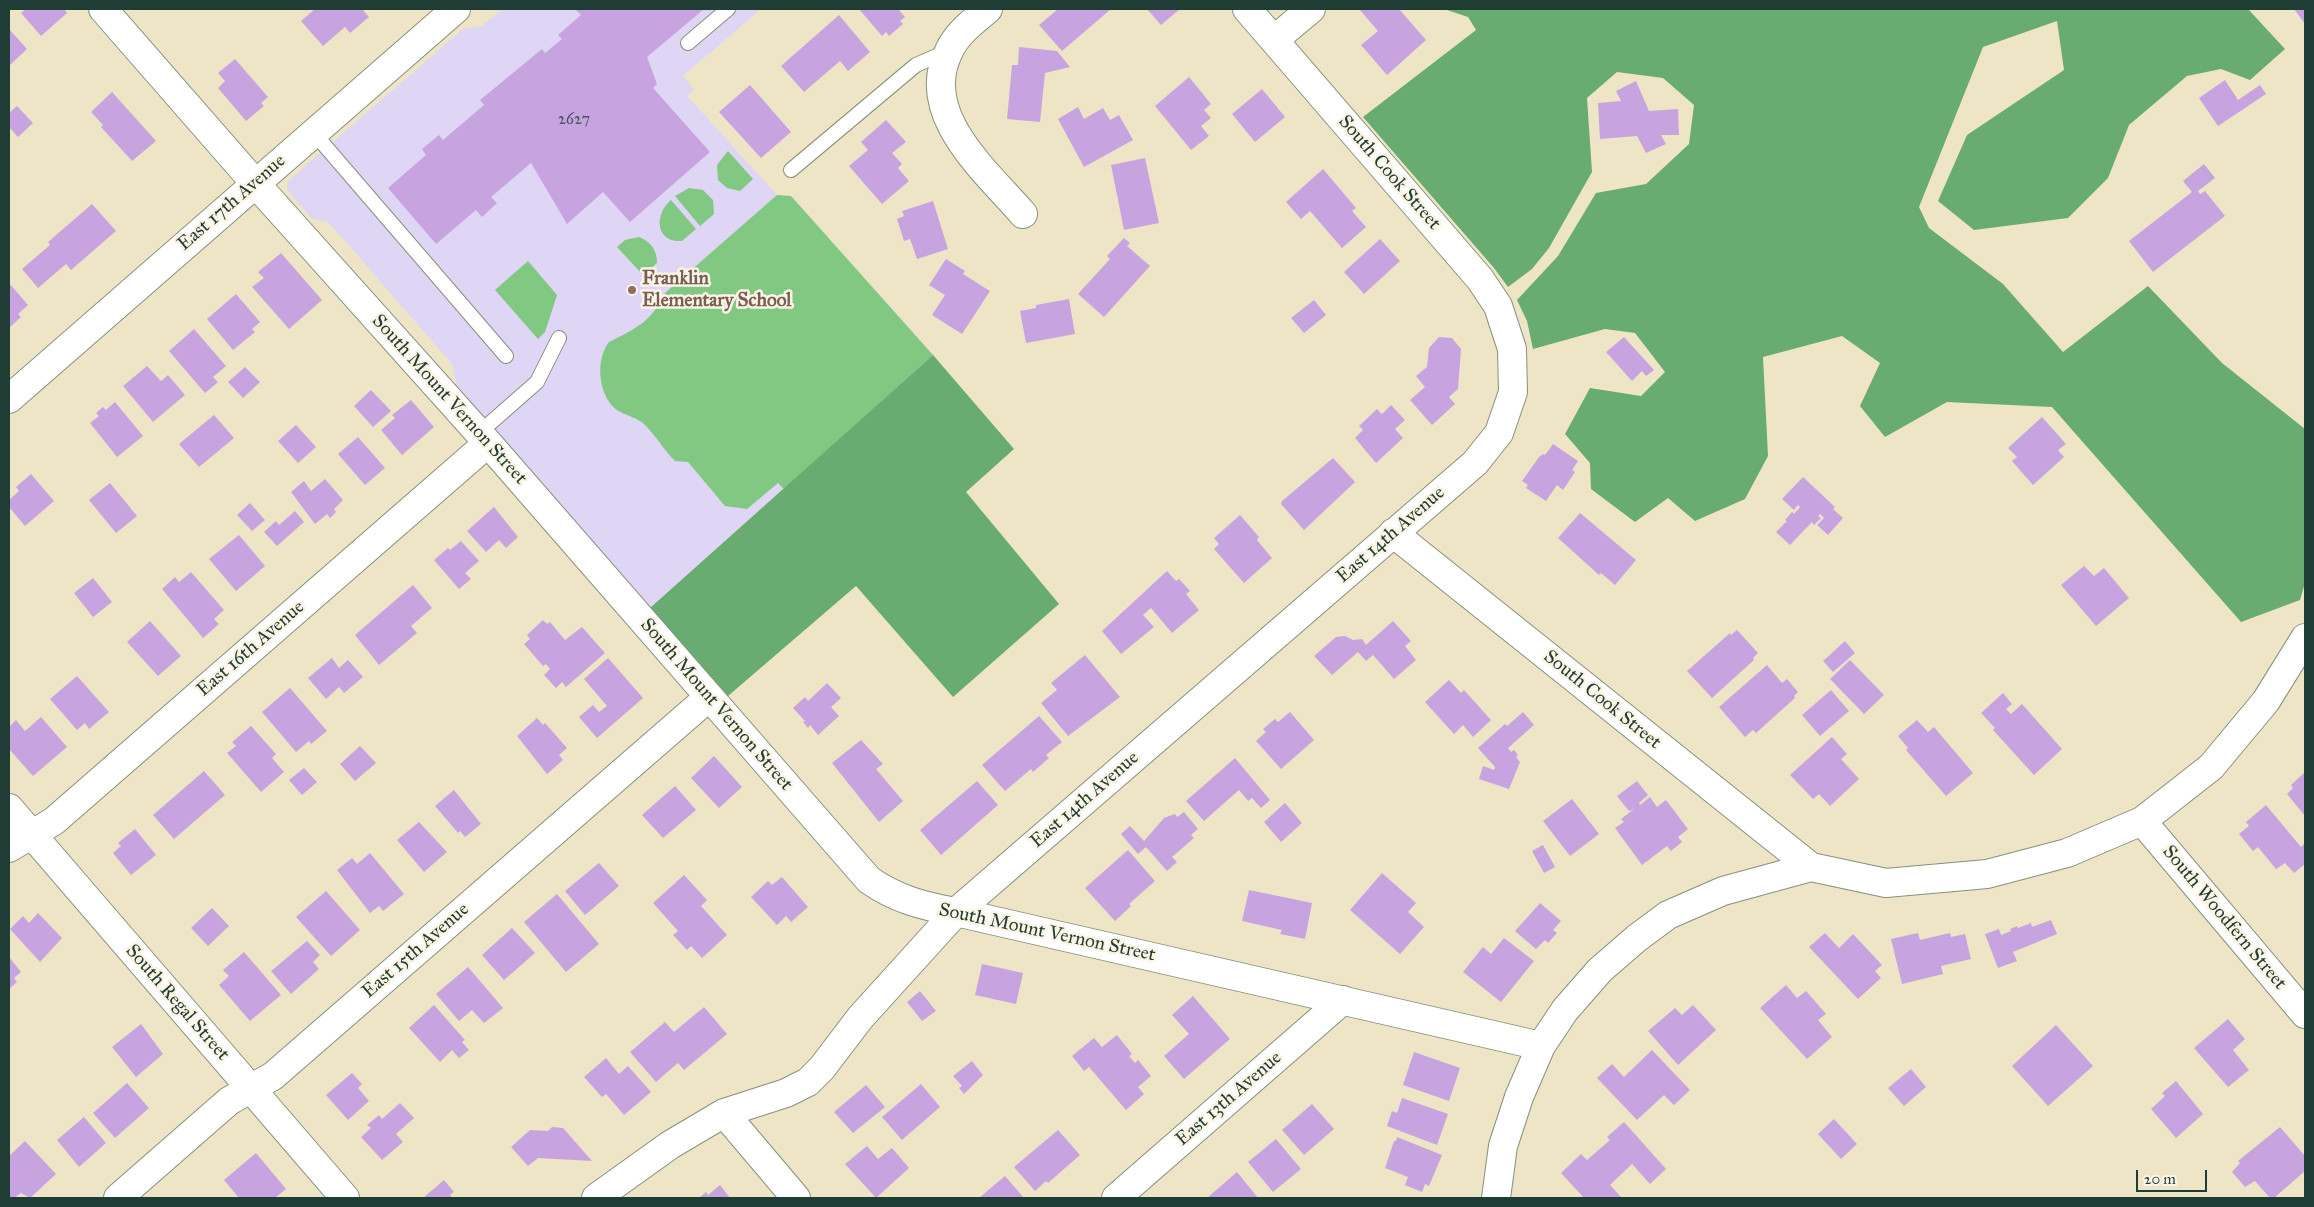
<!DOCTYPE html>
<style>
body{margin:0}
#map{position:relative;width:2314px;height:1207px;overflow:hidden;background:#eee5c6;font-family:"IM FELL Great Primer",serif}
canvas{display:block}
.frame{position:absolute;inset:0;border:10px solid #1f3d34;pointer-events:none}
.scale{position:absolute;left:2136px;top:1170px;width:71px;height:22px;box-sizing:border-box;border:2px solid #1f3d34;border-top:0;padding-left:6px;font-size:15px;line-height:18px;white-space:nowrap;color:#1f3d34;-webkit-text-stroke:4px #fcf5e5;paint-order:stroke}
</style>
<div id="map">
<canvas width="2314" height="1207"></canvas>
<div class="frame"></div>
<div class="scale">20 m</div>
</div>
<script>
const g = document.querySelector('canvas').getContext('2d');
g.lineJoin = 'round';
function paint(path, color) {
  g.fillStyle = color;
  g.fill(path, 'evenodd');
}
function trace(path, color, width, dash) {
  g.strokeStyle = color;
  g.lineWidth = width;
  g.lineCap = dash ? 'butt' : 'round';
  g.setLineDash(dash || []);
  g.stroke(path);
}
function label(font, color, halo, rows, align = 'center') {
  g.font = font + ' "IM FELL Great Primer",serif';
  g.lineWidth = 5;
  g.setLineDash([]);
  g.textBaseline = 'middle';
  g.strokeStyle = halo;
  g.fillStyle = color;
  for (const [text, x, y, turn = 0] of rows) {
    g.save();
    g.translate(x, y);
    g.rotate((+turn || 0) * Math.PI / 180);
    g.textAlign = isNaN(turn) ? turn : align;
    if (halo) g.strokeText(text, 0, 0);
    g.fillText(text, 0, 0);
    g.restore();
  }
}
const built = new Path2D(`
 M502 9H761L683 76 694 90 687 96 777 195 791 196 933 355 650 608 457 386 452 364 331 225 327 222 311 218 287 189 288 181 463 29 482 26Z`);
const green = new Path2D(`
 M728 151 753 179 740 191 727 188 718 180 717 165Z
 M689 188 703 190 713 200 714 214 700 226 675 196Z
 M777 195 791 196 933 355 784 489 778 483 747 509 725 506 688 462 675 461C664 450 656 436 645 425 637 417 626 416 617 410 598 396 595 360 609 342 637 328 651 322 665 293Z
 M671 200 696 229 682 241C655 243 654 214 671 200Z
 M639 237C651 242 657 250 657 263L643 275 617 247 625 240Z
 M528 261 557 295 545 332 538 339 495 290Z`);
const forest = new Path2D(`
 M1444 9H2248L2285 49 2250 80 2221 69 2187 76 2129 125 2108 178 2068 218 1974 230 1938 201 1967 135 2064 70 2057 21 1983 47 1919 207 1929 228 2003 284 2063 352 2148 286 2222 363 2305 429V583L2300 600 2241 622 2052 407 1947 402 1885 437 1860 406 1880 363 1842 336 1763 357 1768 456 1745 499 1695 521 1668 498 1635 522 1591 489 1590 463 1565 434 1590 388 1641 396 1665 372 1635 333 1605 329 1533 349 1527 321 1517 300 1558 256 1596 193 1646 184 1689 144 1694 105 1663 78 1617 72 1587 98 1592 172 1549 248 1532 269 1508 287 1494 268 1363 117 1476 30 1468 17Z
 M933 355 1014 449 966 492 1059 604 953 697 856 586 728 696 650 608Z`);
const building = new Path2D(`
 M26 9H64L67 13 41 36 21 13Z
 M315 9H362L369 17 350 33 345 27 323 46 301 21Z
 M575 9H704L647 57 657 84 653 88 710 152 630 222 603 192 567 224 531 163 491 197 497 203 482 217 476 210 436 244 388 188 426 155 422 149 439 135 443 140 484 105 480 100 485 96 542 49 545 53 562 39 558 35 581 15Z
 M859 9H898L905 17 900 21 903 24 889 36 886 32 882 36Z
 M1058 9H1111L1062 51 1039 25Z
 M1147 9H1180L1161 25Z
 M1359 9H1399L1426 40 1387 75 1361 45 1378 31Z
 M2294 9H2305V24Z
 M839 15 870 52 848 71 840 61 804 92 781 66Z
 M9 29 27 49 9 66Z
 M1019 47 1057 51 1070 67 1045 73 1040 122 1007 119 1012 65H1018Z
 M235 59 268 97 261 103 264 106 246 121 218 88 225 81 218 73Z
 M1189 77 1211 104 1204 110 1211 118 1201 126 1209 136 1191 150 1155 106Z
 M2225 80 2238 100 2260 85 2266 94 2218 126 2199 98Z
 M1636 81 1649 111 1678 109 1679 135H1661L1666 144 1646 153 1637 136 1600 139 1598 103 1621 101 1616 91Z
 M750 85 791 132 761 158 719 112Z
 M1262 89 1285 117 1255 142 1232 114Z
 M112 92 156 141 132 161 101 127 103 125 91 112Z
 M17 106 33 123 18 137 9 127V113Z
 M1078 107 1084 119 1103 108 1110 120 1119 115 1133 140 1084 167 1058 119Z
 M886 120 906 142 892 153 902 164 898 168 909 181 882 204 849 166 868 150 861 142Z
 M1145 158 1159 223 1124 230 1111 165Z
 M2204 164 2215 178 2198 191 2200 194 2205 191 2225 216 2153 272 2129 241 2192 192 2183 181Z
 M1323 169 1356 208 1352 211 1366 227 1342 248 1310 211 1301 219 1286 202Z
 M933 201 948 249 917 259 910 239 904 241 897 219 904 216 902 211Z
 M92 204 116 231 71 270 66 264 38 288 22 269 50 245 48 242Z
 M1124 238 1130 243 1127 246 1150 266 1104 317 1078 294 1110 259 1107 256Z
 M1380 239 1400 261 1364 294 1344 272Z
 M281 253 322 300 289 329 252 287 264 278 258 272Z
 M946 259 965 271 963 274 990 291 962 334 932 315 945 295 929 285Z
 M9 283 28 305 18 314 21 317 9 328Z
 M236 294 260 322 252 329 255 332 233 350 207 319Z
 M1069 299 1075 334 1026 343 1020 311 1036 308V305Z
 M1314 300 1326 315 1304 333 1291 318Z
 M194 329 226 366 213 377 218 382 205 393 169 351Z
 M1439 337 1452 338 1461 349 1458 389 1449 397 1455 404 1432 425 1410 400 1425 387 1416 376 1427 367 1429 348Z
 M1624 337 1654 370 1646 376 1642 371 1632 381 1606 352Z
 M147 366 161 381 168 375 185 395 153 422 123 386Z
 M245 367 260 382 243 398 228 382Z
 M371 390 391 411 373 427 354 406Z
 M411 400 434 427 402 455 381 430 395 418 392 415Z
 M115 402 143 436 117 457 90 423 99 416 96 413 103 407 106 410Z
 M1391 405 1405 420 1395 429 1403 438 1376 463 1355 438 1363 430 1359 426 1377 409 1382 414Z
 M214 415 234 438 199 467 179 444Z
 M2042 417 2066 444 2058 450 2064 457 2033 485 2012 461 2017 457 2008 448Z
 M296 425 316 447 298 463 278 441Z
 M358 437 385 468 365 485 338 454Z
 M1553 444 1578 461 1572 470 1575 472 1563 490 1557 485 1546 501 1526 488 1528 485 1522 481 1539 457 1543 454 1545 455Z
 M1333 458 1355 482 1304 530 1281 504 1282 501Z
 M31 474 54 501 25 526 9 507V500L19 491 16 487Z
 M1803 477 1835 507 1833 509 1843 518 1828 535 1817 525 1824 518 1820 514 1818 516 1821 518 1814 525 1812 522 1790 545 1776 532 1787 521 1785 520 1792 512 1794 514 1800 507 1798 505 1794 510 1782 499Z
 M325 479 343 500 334 509 336 512 330 518 327 514 315 524 291 492 304 481 311 491Z
 M110 483 137 516 116 533 89 500Z
 M250 503 265 520 252 531 237 515Z
 M494 507 518 537 506 548 499 540 486 552 467 531Z
 M295 511 304 522 277 546 264 532 276 521 279 525Z
 M1580 513 1636 560 1615 585 1601 573 1599 575 1558 538Z
 M1240 515 1259 537 1257 540 1272 558 1244 583 1214 549 1219 544 1214 538Z
 M239 535 265 566 236 591 209 559Z
 M461 541 479 561 465 573 471 579 459 589 434 560 448 548 450 550Z
 M2084 566 2094 576 2104 568 2129 598 2096 626 2061 585Z
 M1167 571 1176 581 1179 579 1190 591 1186 594 1199 610 1172 633 1151 608 1143 615 1154 627 1121 654 1102 631Z
 M191 572 224 610 214 619 219 624 203 638 162 589 175 577 179 582Z
 M93 578 112 602 93 617 74 593Z
 M413 585 432 608 411 626 417 633 379 665 355 635Z
 M543 620 547 624 550 622 565 640 582 627 605 653 566 687 562 682 556 688 544 675 550 669 546 664 543 666 524 644 530 639 527 635Z
 M150 621 181 656 158 676 127 642Z
 M1393 621 1411 641 1405 646 1416 660 1394 679 1373 655 1366 661 1358 652 1332 675 1314 656 1336 637 1345 636 1353 640 1362 639 1366 645Z
 M1737 630 1758 653 1753 658 1754 660 1712 698 1687 671 1730 633 1731 635Z
 M1845 641 1855 653 1833 672 1823 661Z
 M1085 655 1120 697 1068 736 1041 703 1057 690 1051 683Z
 M332 658 339 668 348 660 363 677 344 693 339 687 326 699 308 678Z
 M608 658 643 698 597 738 579 717 593 705 599 712 607 706 584 679Z
 M1850 660 1884 695 1864 714 1830 679Z
 M1767 665 1782 683 1787 679 1798 692 1794 696 1795 698 1756 733 1753 730 1745 737 1719 707Z
 M77 676 109 712 89 729 85 723 77 730 50 699Z
 M1449 680 1461 693 1464 690 1491 720 1473 737 1463 725 1454 734 1425 702Z
 M827 683 841 698 831 707 839 716 818 735 810 725 808 728 803 722 805 721 793 708 805 697 808 701Z
 M290 688 327 731 311 744 309 741 296 752 262 712Z
 M1831 690 1849 711 1820 736 1802 715Z
 M2003 693 2012 704 2006 709 2011 714 2022 704 2062 749 2034 775 1993 730 1995 728 1981 713Z
 M1290 712 1314 740 1281 769 1256 741 1266 732 1263 729 1275 719 1278 722Z
 M1523 712 1534 725 1508 748 1511 752 1514 750 1518 755 1516 757 1520 762 1509 789 1479 779 1483 766 1494 770 1495 767 1478 748 1505 724 1507 726Z
 M1039 716 1062 742 1046 755 1049 758 1033 772 1031 769 1005 791 982 765Z
 M41 717 67 747 33 776 9 749V727L16 720 25 731Z
 M537 718 543 725 545 723 567 748 559 755 563 760 547 774 517 736Z
 M1917 720 1928 732 1934 727 1973 773 1946 796 1906 750 1908 748 1898 736Z
 M251 726 276 754 272 758 284 772 261 792 227 753 236 746 232 742Z
 M1832 737 1847 754 1841 759 1859 779 1830 806 1819 794 1813 799 1790 775Z
 M861 740 883 764 876 769 903 801 879 822 832 763Z
 M360 746 376 763 355 781 340 764Z
 M714 756 742 787 719 808 691 778Z
 M1235 758 1270 800 1261 808 1252 798 1248 801 1239 790 1204 821 1186 801Z
 M304 768 317 782 302 795 289 780Z
 M204 771 225 795 174 839 153 815Z
 M2305 772V816L2287 794 2293 788 2291 785Z
 M977 781 998 805 941 855 920 830Z
 M1637 781 1648 795 1639 803 1640 805 1650 797 1657 807 1666 800 1688 829 1678 837 1682 842 1671 851 1667 846 1642 865 1615 828 1624 822 1621 819 1634 809 1629 811 1617 796Z
 M675 786 696 810 663 838 642 815Z
 M454 790 481 824 465 837 460 831 458 833 435 806Z
 M1572 799 1599 834 1570 856 1543 821Z
 M1285 803 1302 823 1281 842 1264 822Z
 M2266 805 2301 847 2305 843V864L2294 873 2285 863 2276 869 2258 847 2253 851 2239 834 2249 826 2246 822Z
 M1184 812 1198 829 1191 835 1194 838 1172 857 1177 862 1167 871 1146 847 1138 854 1121 834 1130 826 1144 841 1164 818 1175 814 1177 817Z
 M419 822 447 852 424 872 397 840Z
 M135 829 156 855 131 875 113 853 121 846 118 843Z
 M1543 845 1555 867 1544 873 1532 851Z
 M1128 850 1155 881 1129 904 1131 906 1115 921 1085 888Z
 M370 853 404 894 383 911 379 906 370 913 337 870 352 858 357 864Z
 M599 863 619 886 585 915 565 891Z
 M1382 873 1416 903 1408 912 1424 927 1400 954 1350 910Z
 M684 875 707 900 701 906 727 935 702 958 691 946 687 950 673 935 678 931 653 903Z
 M782 877 808 907 791 922 786 916 777 925 751 897 768 881 772 885Z
 M1249 890 1312 903 1305 939 1280 934 1282 930 1242 921Z
 M326 891 360 930 331 956 296 917Z
 M557 894 599 944 566 972 524 922Z
 M1540 903 1561 921 1553 930 1557 933 1548 943 1545 940 1536 949 1515 931Z
 M212 908 229 926 208 946 191 928Z
 M38 913 62 938 40 962 10 929 23 916 29 923Z
 M2051 920 2057 934 2013 952 2017 961 1998 968 1985 934 1999 929 2001 935 2011 931 2010 929 2017 926 2018 928 2031 923 2032 927Z
 M512 928 535 953 504 980 482 955Z
 M1825 933 1839 948 1853 934 1882 965 1875 971 1881 978 1858 999 1809 947Z
 M1918 933 1920 940 1950 933 1951 937 1965 934 1971 959 1941 966 1943 974 1902 984 1891 939Z
 M1504 938 1534 961 1501 1002 1463 972 1483 947 1491 954Z
 M307 941 320 955 313 962 319 969 291 994 271 971Z
 M244 952 281 995 250 1021 219 985 229 976 223 970Z
 M9 957 21 972 14 978 17 982 9 989Z
 M982 964 1023 973 1016 1004 975 995Z
 M468 967 503 1008 484 1023 472 1010 459 1021 436 994Z
 M1786 985 1797 998 1806 991 1826 1014 1818 1020 1832 1037 1807 1059 1760 1008Z
 M920 991 936 1011 922 1021 907 1002Z
 M1193 996 1230 1039 1184 1079 1164 1056 1189 1034 1172 1015Z
 M434 1005 465 1040 462 1042 469 1050 459 1058 452 1050 440 1062 409 1028Z
 M1693 1005 1716 1030 1678 1065 1648 1031 1675 1008 1682 1015Z
 M704 1007 727 1034 684 1070 678 1063 656 1082 630 1052 665 1022 674 1032Z
 M2228 1019 2245 1039 2233 1050 2249 1070 2228 1087 2194 1048Z
 M141 1024 163 1054 136 1077 112 1047Z
 M2056 1025 2093 1066 2048 1106 2012 1066Z
 M1117 1035 1132 1054 1129 1056 1135 1063 1138 1060 1151 1076 1138 1087 1144 1094 1126 1110 1089 1067 1084 1071 1072 1056 1094 1038 1102 1047Z
 M1652 1050 1690 1090 1674 1105 1664 1095 1637 1120 1597 1078 1612 1064 1624 1077Z
 M1414 1052 1460 1068 1449 1101 1403 1085Z
 M606 1058 619 1074 628 1066 651 1092 624 1115 606 1094 602 1097 584 1077Z
 M972 1061 983 1075 964 1094 959 1088 962 1086 953 1076Z
 M1911 1069 1926 1087 1904 1106 1888 1088Z
 M352 1073 362 1084 358 1088 369 1101 348 1120 326 1095Z
 M2176 1081 2203 1114 2176 1138 2151 1109 2165 1096 2162 1093Z
 M127 1083 149 1108 115 1138 93 1113Z
 M921 1084 940 1107 902 1140 882 1117Z
 M866 1085 885 1107 853 1133 834 1112Z
 M1402 1098 1448 1114 1437 1145 1387 1126 1392 1111 1397 1113Z
 M400 1103 414 1118 396 1134 403 1142 382 1160 361 1137 371 1128 367 1125 379 1115 382 1119Z
 M1312 1104 1334 1129 1304 1155 1282 1130Z
 M84 1117 106 1143 79 1167 57 1140Z
 M1834 1119 1857 1144 1841 1159 1818 1134Z
 M1624 1122 1666 1169 1650 1184 1632 1164 1610 1185 1622 1198H1584L1561 1173 1581 1154 1587 1160 1610 1140 1607 1137Z
 M552 1127 563 1128 592 1161 538 1158 528 1166 511 1147 530 1130 548 1131Z
 M2280 1127 2305 1156V1171L2274 1198H2270L2255 1181 2245 1187 2232 1172 2240 1163 2238 1161Z
 M1058 1130 1080 1155 1048 1183 1046 1181 1035 1191 1014 1167Z
 M1397 1137 1442 1155 1429 1186 1425 1184 1422 1192 1405 1185 1408 1177 1385 1168 1394 1141H1396Z
 M1276 1139 1301 1169 1273 1192 1248 1162Z
 M25 1141 56 1174 30 1198 21 1193 14 1198H9V1156Z
 M867 1146 878 1159 892 1148 909 1168 876 1198 845 1164Z
 M256 1153 286 1189 275 1198H239L224 1180Z
 M1237 1172 1258 1198H1207Z
 M1005 1176 1024 1198H979Z
 M444 1180 454 1192 450 1195 452 1198H423Z
 M720 1185 730 1198H699L706 1192 708 1195Z`);
const service = new Path2D(`
 M688 43 728 9
 M313 132 506 356
 M791 170 916 65 948 51
 M479 433 537 382 559 338`);
const minor = new Path2D(`
 M103 9 255 183 488 443 869 880C896 899 923 906 956 912L1541 1046
 M988 9C974 21 957 33 949 51 917 114 986 171 1023 214
 M1274 40 1311 9
 M1393 533 1811 867
 M9 808 345 1198
 M2142 821 2305 1014
 M9 848 54 821 488 443
 M724 1113 796 1198
 M118 1198 229 1101 273 1076 709 697
 M596 1198 670 1145 724 1113 786 1093 808 1082 822 1068 860 1018 956 912 1475 463 1499 433 1513 392 1512 349 1498 306 1480 279 1247 9
 M1116 1198 1343 1000
 M1496 1198 1503 1146 1519 1097 1541 1046 1565 1010 1600 970 1637 938 1668 915 1723 891 1811 867 1886 883 1987 874 2067 853 2142 821 2211 767 2266 701 2305 638`);
const tertiary = new Path2D(`
 M9 399 456 9`);
const markers = [
 [632,290,5,"#8d6e63"]
];
const numberNames = [
 ["2627",574,120]
];
const streetNames = [
 ["South Cook Street",1389,173,49],
 ["East 17th Avenue",232,203,-41],
 ["South Mount Vernon Street",449,400,48],
 ["East 14th Avenue",1391,535,-41],
 ["East 16th Avenue",251,649,-41],
 ["South Cook Street",1602,700,39],
 ["South Mount Vernon Street",716,705,49],
 ["East 14th Avenue",1085,800,-41],
 ["South Woodfern Street",2224,918,50],
 ["South Mount Vernon Street",1047,933,12],
 ["East 15th Avenue",416,951,-41],
 ["South Regal Street",177,1003,49],
 ["East 13th Avenue",1229,1099,-41]
];
const educationNames = [
 ["Franklin",642,279],
 ["Elementary School",642,301]
];
paint(built, '#dfd5f5');
paint(green, '#81c883');
paint(forest, '#68ac71');
paint(building, '#c7a4df');
trace(service, '#86917d', 16);
trace(minor, '#86917d', 30);
trace(tertiary, '#86917d', 30);
trace(service, '#fff', 14);
trace(minor, '#fff', 28);
trace(tertiary, '#fff', 28);
for (const [x, y, r, color] of markers) {
  const dot = new Path2D();
  dot.arc(x, y, r, 0, 2 * Math.PI);
  g.fillStyle = color;
  g.fill(dot);
  trace(dot, '#fcf5e5', 2);
}
label('16px', '#49575f', null, numberNames);
label('19px', '#1f3d34', '#fcf5e5', streetNames);
label('bold 19px', '#785e54', '#fcf5e5', educationNames, 'left');
</script>
